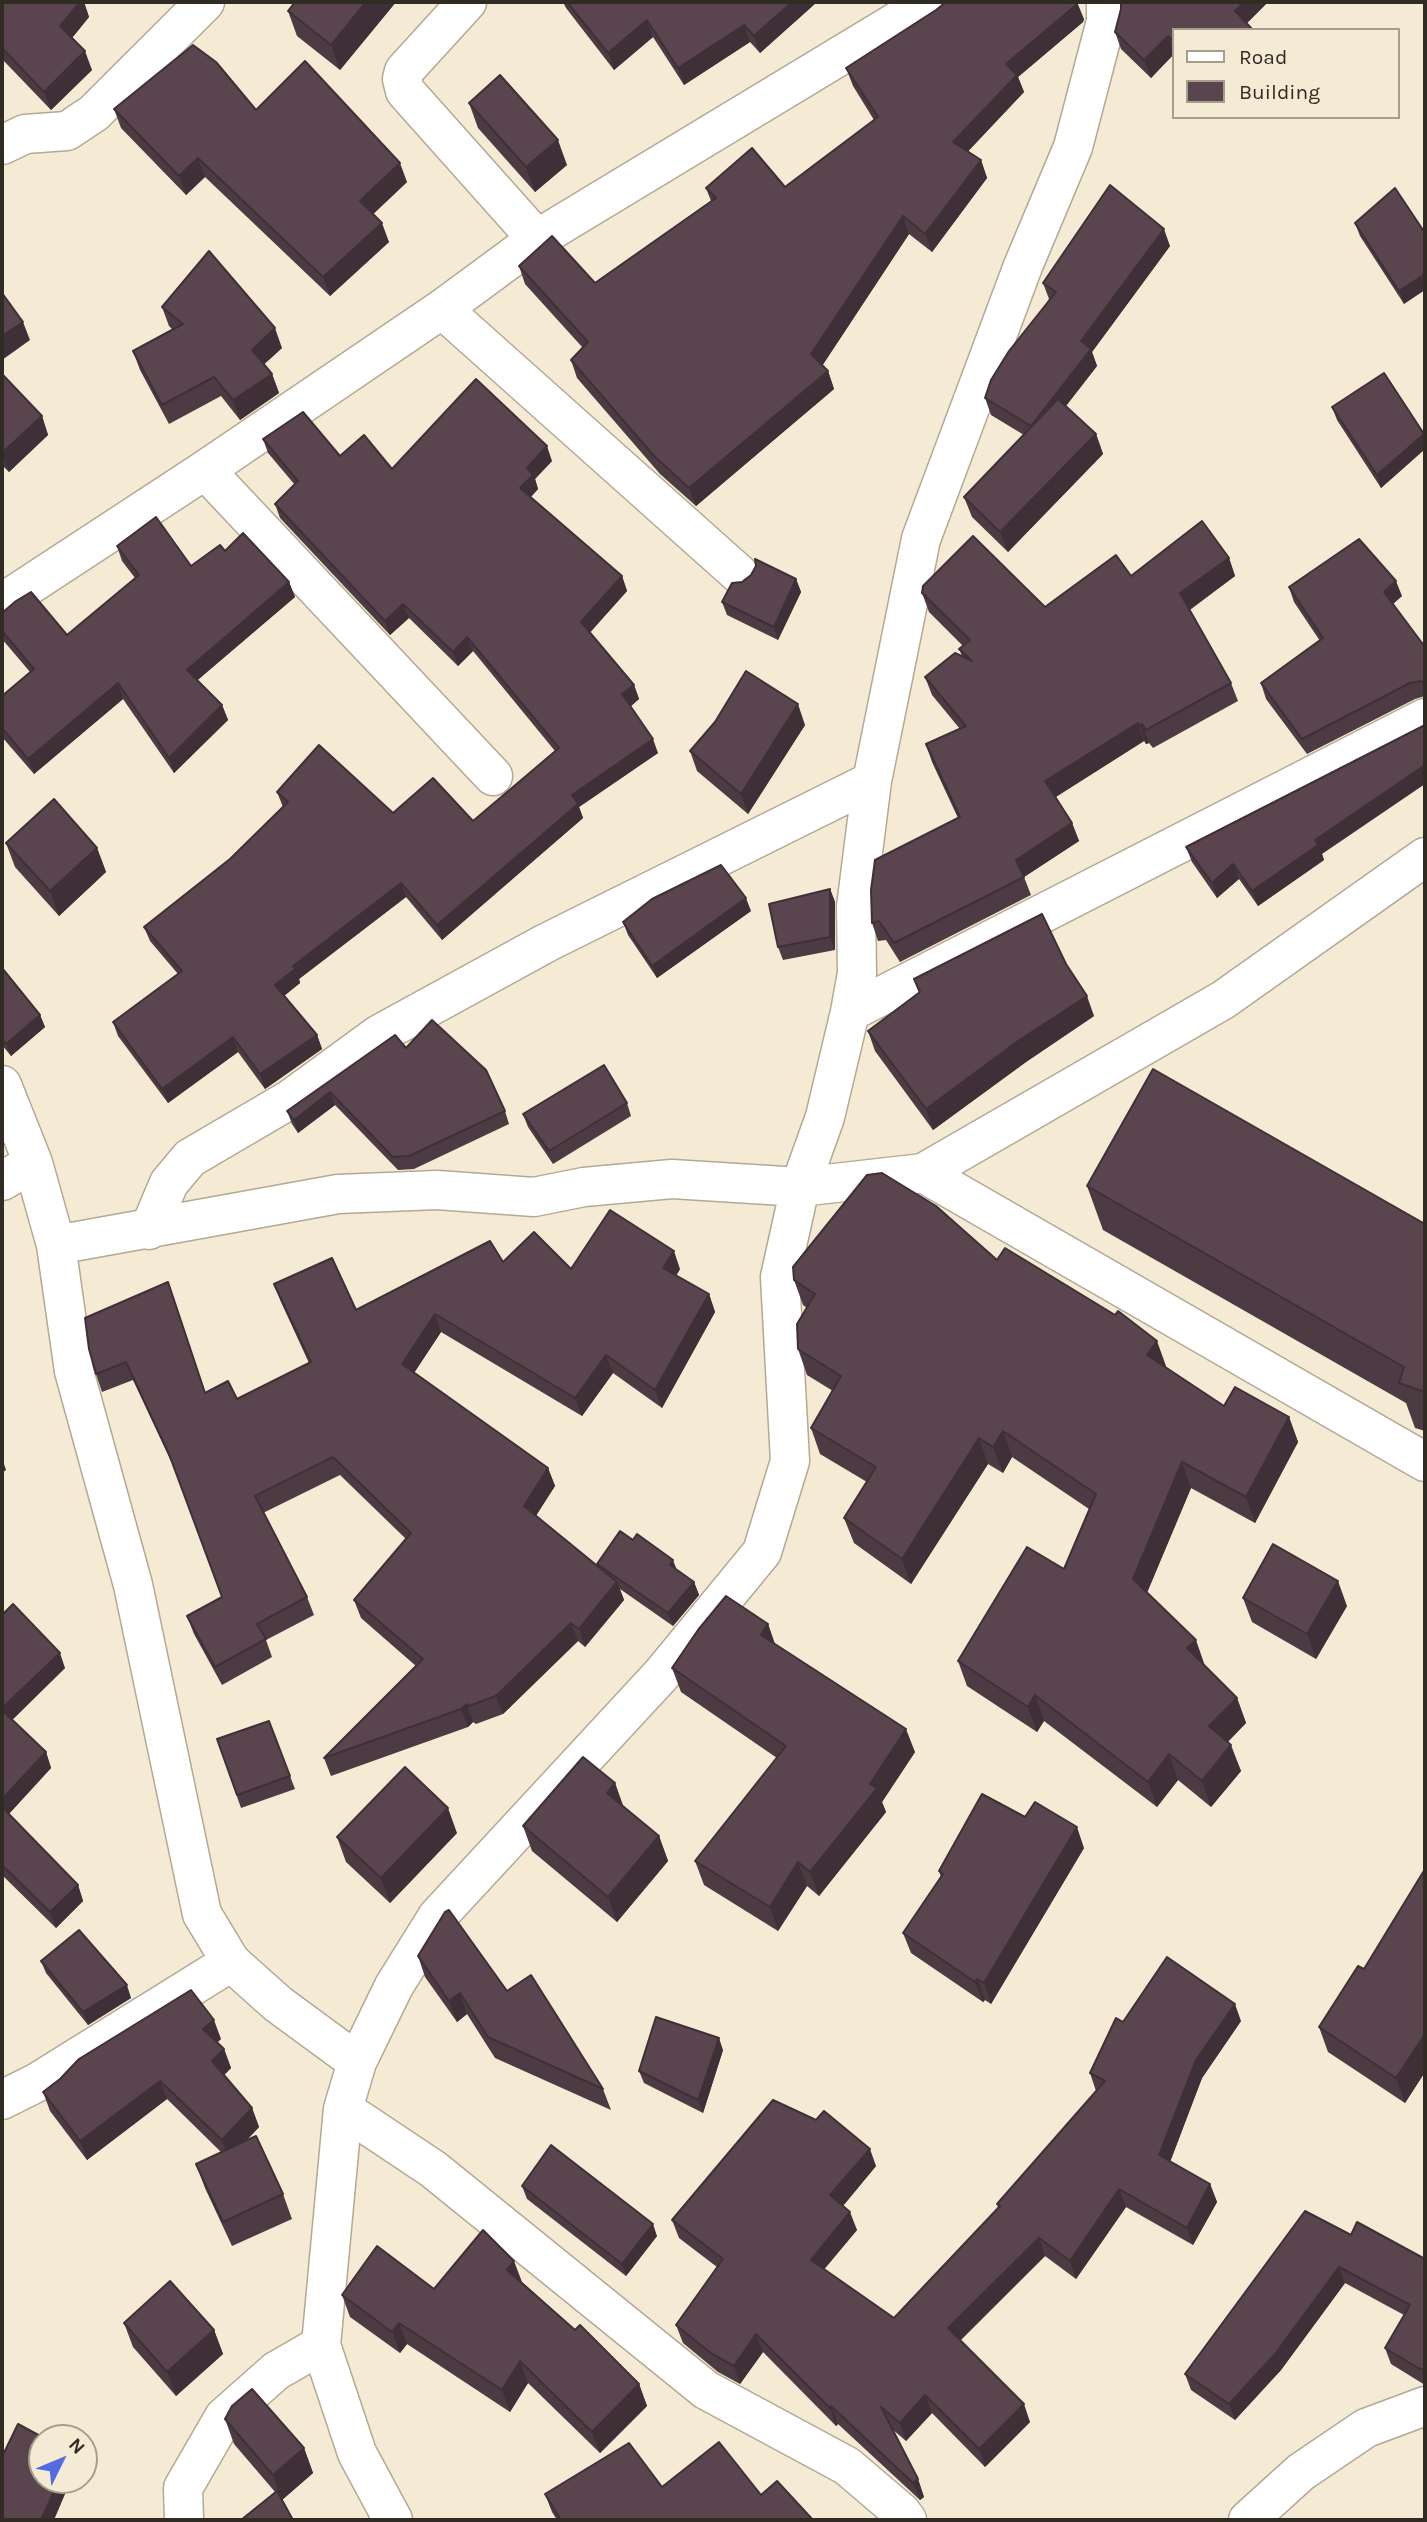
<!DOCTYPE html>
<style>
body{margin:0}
#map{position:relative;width:1427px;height:2522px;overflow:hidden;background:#f5ead3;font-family:Karla,sans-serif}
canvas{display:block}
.frame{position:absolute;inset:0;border:4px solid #302c24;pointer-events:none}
.legend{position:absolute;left:1172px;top:28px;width:228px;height:91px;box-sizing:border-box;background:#f5ead3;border:2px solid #a69e8d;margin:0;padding:9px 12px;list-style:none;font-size:21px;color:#302c24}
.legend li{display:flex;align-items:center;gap:14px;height:35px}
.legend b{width:35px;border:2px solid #a69e8d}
.north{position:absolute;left:28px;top:2424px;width:70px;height:70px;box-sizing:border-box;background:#f5ead3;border:2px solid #a69e8d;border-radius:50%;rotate:47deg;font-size:19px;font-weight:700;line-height:28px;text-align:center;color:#302c24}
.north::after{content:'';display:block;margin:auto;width:24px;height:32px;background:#536ce1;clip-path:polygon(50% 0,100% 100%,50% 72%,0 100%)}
</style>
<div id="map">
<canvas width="1427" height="2522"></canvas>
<div class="frame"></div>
<ul class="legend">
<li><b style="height:9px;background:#fff"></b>Road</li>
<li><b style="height:19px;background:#5a454e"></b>Building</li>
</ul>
<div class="north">N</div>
</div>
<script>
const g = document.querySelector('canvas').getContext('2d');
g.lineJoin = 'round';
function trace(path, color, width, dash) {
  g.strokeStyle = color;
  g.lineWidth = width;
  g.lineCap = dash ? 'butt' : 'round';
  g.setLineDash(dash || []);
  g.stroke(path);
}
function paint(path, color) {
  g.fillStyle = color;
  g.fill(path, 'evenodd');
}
const minor = new Path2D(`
 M467 2 404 71 402 79 405 91 537 239
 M2 145 25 134 67 131 94 113 205 2
 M442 309 739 574
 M205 470 493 776
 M2 603 205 470 442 309 537 239 929 2
 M850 1012 1425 718
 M2 1085 33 1163 56 1245 74 1371 133 1585 202 1914 231 1962 278 2004 357 2062
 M923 1173 1425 1462
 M2 1181 33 1163
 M149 1230 169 1183 190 1158 289 1100 378 1035 546 943 872 781
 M56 1245 338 1194 437 1190 534 1197 584 1187 672 1179 800 1187 923 1173 1223 1000 1425 857
 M2 2100 38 2082 231 1962
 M343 2109 433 2169 706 2390 847 2466 901 2512 907 2520
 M184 2520 183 2488 224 2417 276 2371 321 2345
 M393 2520 357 2453 321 2345 343 2109 357 2062 394 1986 437 1917 661 1675 762 1552 790 1461 780 1277 800 1187 825 1117 850 1012 857 973 856 907 872 781 921 539 1023 266 1073 147 1106 21V2
 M1248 2520 1301 2472 1366 2428 1425 2406`);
const wall = new Path2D(`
 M2 2H84L89 17 72 38 92 70 51 110 2 59Z
 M295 2H396L340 70 297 36 288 11Z
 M563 2H817L760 53 750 42 684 85 653 37 614 70 566 8Z
 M1268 2 1247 23 1173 30V55L1151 78 1121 49 1115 32Z
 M1084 19 1083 22 1018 77 1024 92 968 151 981 160 987 178 932 252 909 234 822 366 828 371 834 389 696 506 660 474 577 378 571 360 583 348 525 284 519 266 595 283 711 201 706 188 785 187 874 120 853 86 846 68Z
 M469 103 567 165 535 192 478 128Z
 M114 109 256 110 407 182 373 214 389 242 330 296 205 177 186 195 121 128Z
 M1355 223 1425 233 1404 304 1360 236Z
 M1170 246 1092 352 1097 366 1066 406 1096 434 1103 454 1008 552 972 517 964 497 1024 435 991 415 985 398 1049 299 1043 283Z
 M162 307 282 348 264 364 272 374 279 393 240 420 221 396 169 424 140 370 133 351 173 330 169 326Z
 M2 374 42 416 48 435 9 472 2 465Z
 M1332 407 1424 434 1425 438V449L1381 488 1337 420Z
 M263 439 340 456 392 469 552 461 535 479 538 489 531 497 622 576 627 591 590 632 634 685 639 699 630 706 658 753 579 807 583 818 442 940 406 897 299 979 300 983 284 996 317 1035 322 1049 265 1089 238 1052 168 1103 118 1036 113 1022 178 974 150 941 144 927 230 859 283 807 277 792 393 813 473 821 555 751 473 651 458 666 409 618 390 635 280 518 275 504 295 485 268 453Z
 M117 546 191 566 225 551 289 582 295 597 197 680 222 705 228 720 174 773 123 699 34 774 2 737V696L30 672 2 639V613L67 635 135 578 122 561Z
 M1229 558 1235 576 1190 610 1231 683 1238 701 1153 748 1149 743 1146 744 1144 741 1056 797 1072 823 1079 841 1024 877 1031 895 900 962 886 940 878 941 872 923 958 818 932 762 926 744 960 729 932 695 925 677 962 656 959 649 963 646 929 612 922 593 1045 607 1131 576Z
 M796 579 801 592 778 640 727 615 722 602Z
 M1289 587 1402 596 1393 604 1425 647V696L1415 699 1307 754 1266 699 1261 683 1320 641 1294 602Z
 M805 725 748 814 697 771 690 751Z
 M6 843 97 848 106 872 59 916 15 867Z
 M1186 847 1322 854 1324 860 1258 906 1239 879 1217 898 1192 862Z
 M830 889 835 902V950L783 960 778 947Z
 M751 911 657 978 628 935 623 922Z
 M1066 964 1094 1016 1026 1062 933 1130 875 1051 868 1031 919 993 914 979Z
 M2 968 40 1015 45 1027 11 1056 2 1045Z
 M406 1048 505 1111 509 1124 414 1169 398 1170 335 1105 298 1133 292 1124 287 1111Z
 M627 1103 631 1116 553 1164 528 1127 523 1114Z
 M1087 1186 1425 1224V1431L1415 1428 1406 1403 1103 1230Z
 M997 1260 1166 1366V1367L1224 1406 1289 1417 1298 1442 1255 1523 1191 1488 1147 1593 1205 1666 1237 1698 1246 1723 1228 1742 1241 1771 1211 1807 1178 1780 1157 1807 1044 1721 1037 1732 967 1686 958 1661 1064 1569 1089 1509 1012 1457 1003 1473 988 1464 911 1584 854 1543 844 1518 867 1482 820 1454 811 1428 833 1391 807 1375 798 1349 807 1308 803 1305 794 1280Z
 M503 1262 571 1269H680L676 1276 709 1294 715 1312 662 1408 613 1373 582 1416 441 1332 414 1373 548 1468 555 1486 536 1516 599 1567 597 1564 677 1570 694 1582 699 1595 673 1626 620 1589 624 1600 585 1647 578 1641 503 1714 476 1724 473 1722 468 1727 331 1776 324 1758 416 1666 361 1618 354 1600 406 1539 340 1475 263 1513 307 1597 314 1615 266 1640 272 1657 222 1685 194 1634 187 1616 222 1597 176 1472 133 1380 102 1392 96 1374 168 1282 205 1392 237 1399 309 1363 281 1302 274 1284 356 1310Z
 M1243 1598 1347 1606 1316 1659 1252 1622Z
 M2 1615 65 1668 12 1720 46 1752 51 1768 9 1814 78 1885 83 1901 56 1928 2 1875Z
 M768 1624 775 1644 915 1752 882 1802 886 1812 819 1896 807 1886 778 1931 704 1885 695 1861 777 1758 681 1692 672 1668Z
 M217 1739 290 1776 295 1789 241 1808Z
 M615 1783 623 1807 659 1836 668 1861 617 1922 532 1851 523 1826Z
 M457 1833 390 1903 346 1862 337 1837Z
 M1084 1848 991 2004 985 2000 983 2002 911 1953 903 1933 941 1877 939 1871Z
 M1425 1869V2072L1405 2103 1328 2052 1319 2027 1364 1969Z
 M418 1956 507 1991 603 2089 611 2110 495 2058 467 2014 457 2022 425 1977Z
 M41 1961 131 1998 88 2025 46 1973Z
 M1241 2021 1202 2078 1170 2161 1210 2184 1217 2202 1193 2245 1126 2207 1076 2279 1045 2256 960 2340 1030 2422 985 2467 932 2413 906 2441 892 2429 918 2479 924 2497 920 2500 838 2424 836 2426 763 2352 740 2384 718 2372 683 2343 676 2325 717 2267 679 2238 672 2220 876 2166 843 2206 857 2230 824 2269 894 2318 998 2208 997 2204 1096 2091 1090 2073 1123 2022Z
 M221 2039 217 2043 224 2049 231 2068 224 2075 252 2108 259 2127 247 2140 283 2194 292 2219 232 2246 205 2188 196 2164 221 2152 167 2099 87 2160 50 2111 43 2092Z
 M723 2050 703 2113 644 2083 639 2071Z
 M522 2186 657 2236 626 2276 527 2199Z
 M1351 2235 1425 2259V2385L1391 2364 1385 2348 1404 2315 1345 2283 1281 2370 1235 2420 1191 2390 1185 2374Z
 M522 2282 575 2330 639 2384 647 2406 600 2453 528 2383 510 2412 407 2344 400 2353 350 2317 342 2295Z
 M124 2323 214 2330 223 2354 176 2396 133 2347Z
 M225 2419 304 2448 313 2473 282 2500 234 2444Z
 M662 2487 761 2495 813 2520H557L552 2512 545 2494Z`);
const shadedWall = new Path2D(`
 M80 2H84L89 17 67 44 60 26Z
 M366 2H396L340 70 331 45Z
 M792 2H817L760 53 754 36Z
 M1077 2 1084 19 1083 22 1018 77 1024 92 960 160 953 142 1006 64Z
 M1244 2H1268L1241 29 1235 11Z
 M647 20 653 37 614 70 608 53Z
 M744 25 750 42 684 85 678 68Z
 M1168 36 1173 50V55L1151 78 1144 60Z
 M85 51 92 70 51 110 44 92Z
 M558 140 567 165 535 192 526 167Z
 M198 158 205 177 186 195 179 176Z
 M981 160 987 178 932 252 925 234Z
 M400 163 407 182 367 220 360 201Z
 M903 216 909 234 818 372 811 354Z
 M382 223 389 242 330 296 323 277Z
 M1164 229 1170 246 1092 352 1097 366 1037 443 1031 426 1081 341Z
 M1425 274V290L1404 304 1399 291Z
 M23 322 30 340 2 360V336Z
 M275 328 282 348 259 369 252 350Z
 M828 371 834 389 696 506 689 488Z
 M272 374 279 393 240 420 233 400Z
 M42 416 48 435 9 472 2 453Z
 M1096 434 1103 454 1008 552 1000 532Z
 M1424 434 1425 438V449L1381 488 1377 475Z
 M547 446 552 461 535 479 538 489 526 502 520 488 527 468Z
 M1229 558 1235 576 1187 611 1180 593Z
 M622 576 627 591 587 636 581 622Z
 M796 579 801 592 778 640 774 627Z
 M1396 581 1402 596 1389 607 1384 592Z
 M289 582 295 597 192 685 187 670Z
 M403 604 409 618 390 635 385 621Z
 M467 637 473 651 458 666 453 652Z
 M118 683 123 699 34 774 28 759Z
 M634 685 639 699 628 709 622 694Z
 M798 704 805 725 748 814 741 794Z
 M222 705 228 720 174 773 169 758Z
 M1138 723 1144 741 1052 799 1045 781Z
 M1142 724 1149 743 1146 744 1140 726Z
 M653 739 658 753 579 807 583 818 442 940 437 925 572 795Z
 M1425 765V784L1322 854 1324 860 1258 906 1252 891 1315 840Z
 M1072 823 1079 841 1024 877 1016 860Z
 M97 848 106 872 59 916 50 891Z
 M1233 864 1239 879 1217 898 1212 883Z
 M401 883 406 897 299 979 300 983 280 999 275 985 293 966Z
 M830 889 835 902V950L830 937Z
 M746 898 751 911 657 978 652 966Z
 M1087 996 1094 1016 1026 1062 933 1130 926 1109 1018 1041Z
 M40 1015 45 1027 11 1056 6 1044Z
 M317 1035 322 1049 265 1089 260 1074Z
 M233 1037 238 1052 168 1103 162 1089Z
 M330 1092 335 1105 298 1133 294 1120Z
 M674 1251 680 1269 669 1286 663 1268Z
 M709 1294 715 1312 662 1408 655 1390Z
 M435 1314 441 1332 408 1382 402 1364Z
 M1157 1341 1166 1366 1156 1380 1147 1355Z
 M606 1355 613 1373 582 1416 575 1398Z
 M1289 1417 1298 1442 1255 1523 1246 1497Z
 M1003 1431 1012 1457 1003 1473 993 1447Z
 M979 1438 988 1464 911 1584 902 1559Z
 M2 1458 6 1470 2 1473Z
 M1182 1462 1191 1488 1142 1604 1133 1579Z
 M548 1468 555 1486 530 1524 524 1506Z
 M673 1560 678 1573 670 1565Z
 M1338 1581 1347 1606 1316 1659 1307 1634Z
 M617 1582 624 1600 585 1647 579 1629Z
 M694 1582 699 1595 673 1626 668 1613Z
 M571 1623 578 1641 503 1714 496 1696Z
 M768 1624 776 1648 761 1635Z
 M1196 1640 1205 1666 1187 1648Z
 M60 1653 65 1668 7 1725 2 1708Z
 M1035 1695 1044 1721 1037 1732 1028 1707Z
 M1237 1698 1246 1723 1218 1751 1209 1726Z
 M467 1704 473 1722 468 1727 461 1709Z
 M906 1729 915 1752 882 1802 886 1812 819 1896 810 1872Z
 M1231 1745 1241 1771 1211 1807 1202 1781Z
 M46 1752 51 1768 4 1819 2 1813V1799Z
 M1169 1754 1178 1780 1157 1807 1148 1782Z
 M615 1783 624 1808 607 1793Z
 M448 1808 457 1833 390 1903 381 1878Z
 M1077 1827 1084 1848 991 2004 984 1983Z
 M659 1836 668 1861 617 1922 608 1897Z
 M798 1862 807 1886 778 1931 770 1907Z
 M78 1885 83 1901 56 1928 50 1912Z
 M977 1979 985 2000 983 2002 975 1982Z
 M127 1985 131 1998 88 2025 83 2012Z
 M460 1993 467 2014 457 2022 449 2001Z
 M1235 2004 1241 2021 1202 2078 1166 2173 1159 2155 1196 2060Z
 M214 2020 221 2039 209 2048 203 2029Z
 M1425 2034V2072L1405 2103 1396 2078Z
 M719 2038 723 2050 703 2113 698 2100Z
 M224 2049 231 2068 219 2080 212 2061Z
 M160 2081 167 2099 87 2160 80 2141Z
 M252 2108 259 2127 229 2159 222 2140Z
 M870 2149 876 2166 837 2213 830 2195Z
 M1210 2184 1217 2202 1193 2245 1187 2228Z
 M1119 2189 1126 2207 1076 2279 1070 2261Z
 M850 2212 857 2230 817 2278 811 2260Z
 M653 2224 657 2236 626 2276 622 2264Z
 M1039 2238 1045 2256 955 2346 948 2328Z
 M514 2261 522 2282 515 2292 507 2270Z
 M1339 2267 1345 2283 1281 2370 1235 2420 1229 2404Z
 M399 2323 407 2344 400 2353 392 2332Z
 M214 2330 223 2354 176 2396 167 2372Z
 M756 2334 763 2352 740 2384 734 2366Z
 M520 2361 528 2383 510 2412 502 2390Z
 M639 2384 647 2406 600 2453 592 2432Z
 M925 2395 932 2413 906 2441 900 2423Z
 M1024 2404 1030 2422 985 2467 979 2449Z
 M831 2406 838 2424 836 2426 830 2408Z
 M304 2448 313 2473 282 2500 273 2475Z
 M918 2479 924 2497 920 2500 913 2483Z
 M59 2480H71L54 2520H41Z`);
const building = new Path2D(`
 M2 2H80L60 26 85 51 44 92 2 48Z
 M295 2H366L331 45 288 11Z
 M567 2H792L754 36 744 25 678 68 647 20 608 53Z
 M946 2H1077L1076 5 1006 64 1017 75 953 142 981 160 925 234 903 216 811 354 828 371 689 488 654 456 571 360 588 342 519 266 552 236 595 283 716 198 706 188 752 148 785 187 878 117 846 68 936 10Z
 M1121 2H1244L1235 11 1253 30H1173V41L1168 36 1144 60 1115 32 1121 9Z
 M193 45 216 62 256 110 305 61 400 163 360 201 382 223 323 277 198 158 179 176 114 109Z
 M500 75 558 140 526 167 469 103Z
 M1110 185 1164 229 1081 341 1091 349 1031 426 985 398 991 380 1009 351 1056 292 1043 283Z
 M1395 188 1425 233V274L1399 291 1355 223Z
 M209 251 275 328 252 350 272 374 233 400 214 377 162 405 133 351 183 324 162 307Z
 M2 293 23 322 2 336Z
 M1384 373 1424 434 1377 475 1332 407Z
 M2 374 42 416 2 453Z
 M476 379 547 446 527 468 533 475 520 488 622 576 581 622 634 685 622 694 653 739 572 795 578 804 437 925 401 883 293 966 295 969 275 985 317 1035 260 1074 233 1037 162 1089 113 1022 182 971 144 927 230 859 288 802 277 792 319 745 393 813 433 778 473 821 559 748 467 637 453 652 403 604 385 621 275 504 298 481 263 439 303 412 340 456 364 435 392 469Z
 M1058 399 1096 434 1000 532 964 497Z
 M156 517 191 566 220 545 225 551 243 533 289 582 187 670 222 705 169 758 118 683 28 759 2 728V696L34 669 2 631V613L16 601 31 592 67 635 139 575 117 546Z
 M1202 521 1229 558 1180 593 1231 683 1146 730 1142 724 1140 726 1138 723 1045 781 1072 823 1016 860 1024 877 894 943 879 921 872 923 871 890 875 860 960 817 926 744 966 726 925 677 955 653 972 661 959 649 970 640 922 593 923 586 973 536 1045 607 1116 555 1131 576Z
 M1359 539 1396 581 1384 592 1425 647V683L1420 681 1410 683 1302 739 1261 683 1323 638 1289 587Z
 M755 559 796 579 774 627 722 602 732 583 742 582 751 575 756 566Z
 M746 671 798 704 741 794 690 751 715 722Z
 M1425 725V765L1315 840 1318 845 1252 891 1233 864 1212 883 1186 847Z
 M54 799 97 848 50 891 6 843Z
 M721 865 746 898 652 966 623 922 652 899Z
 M830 889V937L778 947 769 904Z
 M1042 914 1066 964 1087 996 1018 1041 926 1109 868 1031 920 992 914 979Z
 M2 968 40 1015 6 1044 2 1038Z
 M432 1020 486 1070 505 1111 409 1156 393 1157 330 1092 294 1120 287 1111 395 1035 406 1048Z
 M604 1065 627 1103 549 1151 523 1114Z
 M1153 1069 1425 1224V1392L1399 1383 1404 1367 1087 1186Z
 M882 1173 936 1206 997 1260 1005 1248 1115 1315 1118 1311 1157 1341 1147 1355 1224 1406 1235 1387 1289 1417 1246 1497 1182 1462 1133 1579 1196 1640 1187 1648 1237 1698 1209 1726 1231 1745 1202 1781 1169 1754 1148 1782 1035 1695 1028 1707 958 1661 1027 1547 1064 1569 1096 1494 1003 1431 993 1447 979 1438 902 1559 844 1518 876 1467 811 1428 841 1376 798 1349 797 1324 815 1294 794 1280 793 1267 867 1175Z
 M610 1210 674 1251 663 1268 709 1294 655 1390 606 1355 575 1398 435 1314 402 1364 548 1468 524 1506 617 1582 579 1629 571 1623 496 1696 469 1706 467 1704 461 1709 324 1758 423 1659 354 1600 411 1533 333 1457 255 1496 307 1597 257 1624 266 1639 215 1667 187 1616 222 1597 169 1454 126 1362 96 1374 89 1349 85 1318 168 1282 205 1393 228 1381 237 1399 311 1362 274 1284 332 1258 356 1310 490 1241 503 1262 534 1232 571 1269Z
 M620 1531 633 1540 637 1534 673 1560 670 1565 694 1582 668 1613 597 1564Z
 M1273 1544 1338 1581 1307 1634 1243 1598Z
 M726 1596 768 1624 761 1635 906 1729 870 1784 877 1788 810 1872 798 1862 770 1907 695 1861 786 1746 672 1668 698 1630Z
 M13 1604 60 1653 2 1708V1615Z
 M2 1710 46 1752 2 1799Z
 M269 1721 290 1776 237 1795 217 1739Z
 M583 1757 615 1783 607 1793 659 1836 608 1897 523 1826Z
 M405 1767 448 1808 381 1878 337 1837Z
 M982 1794 1025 1817 1035 1802 1077 1827 984 1983 977 1979 975 1982 903 1933 943 1874 939 1871Z
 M2 1807 78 1885 50 1912 2 1865Z
 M1425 1869V2034L1396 2078 1319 2027 1358 1966 1364 1969Z
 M449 1910 507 1991 531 1975 603 2089 488 2037 460 1993 449 2001 418 1956 445 1912Z
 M79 1930 127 1985 83 2012 41 1961Z
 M1167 1957 1235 2004 1196 2060 1159 2155 1210 2184 1187 2228 1119 2189 1070 2261 1039 2238 948 2328 1024 2404 979 2449 925 2395 900 2423 881 2407 918 2479 913 2483 831 2406 830 2408 756 2334 734 2366 712 2354 676 2325 723 2259 672 2220 773 2100 816 2120 824 2111 870 2149 830 2195 850 2212 811 2260 894 2318 1000 2206 997 2204 1105 2081 1090 2073 1116 2018 1123 2022Z
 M191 1990 214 2020 203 2029 224 2049 212 2061 252 2108 222 2140 160 2081 80 2141 43 2092 60 2079 79 2059Z
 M656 2017 719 2038 698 2100 639 2071Z
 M256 2136 283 2194 223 2222 196 2164Z
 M551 2145 653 2224 622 2264 522 2186Z
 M1305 2211 1351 2235 1357 2222 1425 2259V2370L1418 2368 1385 2348 1410 2305 1339 2267 1275 2354 1229 2404 1185 2374Z
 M483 2230 514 2261 507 2270 575 2330 580 2325 639 2384 592 2432 520 2361 502 2390 399 2323 392 2332 342 2295 377 2246 434 2289Z
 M170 2281 214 2330 167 2372 124 2323Z
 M252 2389 304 2448 273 2475 225 2419 232 2406Z
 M18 2424 44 2438H42V2480H59L41 2520H2V2457Z
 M719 2442 761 2495 777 2481 813 2520H561L545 2494 629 2443 662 2487Z
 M277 2491 293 2520H241Z`);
trace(minor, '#b3a994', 41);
trace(minor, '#fff', 38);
paint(wall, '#4d3b43');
paint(shadedWall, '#3f3037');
paint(building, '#5a454e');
trace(building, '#3f3037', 2);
</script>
